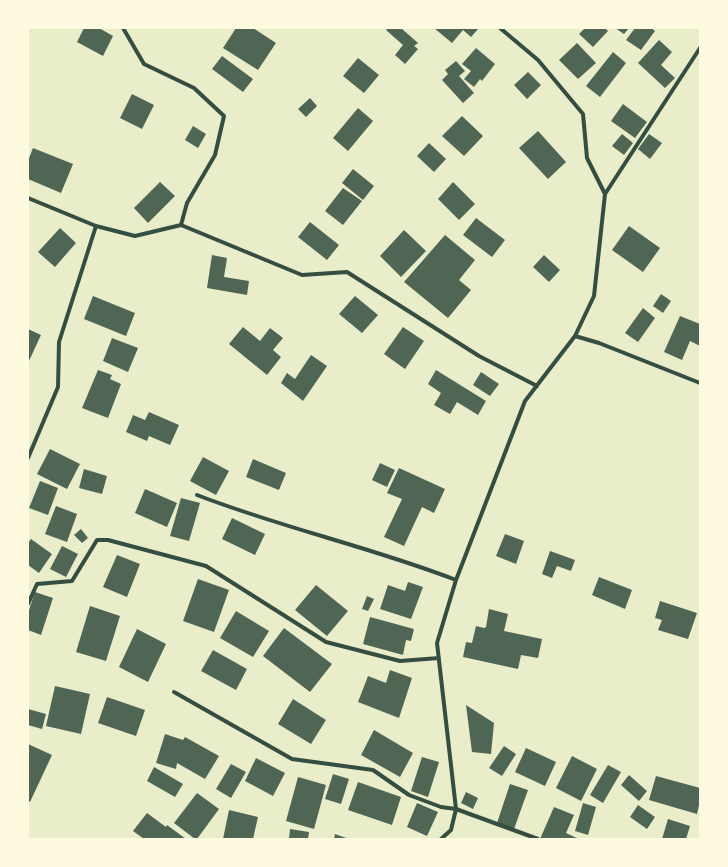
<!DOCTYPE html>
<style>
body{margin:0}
#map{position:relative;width:728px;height:867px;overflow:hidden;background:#e9edc9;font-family:"Alegreya Sans",sans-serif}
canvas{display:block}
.frame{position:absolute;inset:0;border:29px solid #fefae0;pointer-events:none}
</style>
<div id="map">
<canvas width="728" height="867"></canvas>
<div class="frame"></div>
</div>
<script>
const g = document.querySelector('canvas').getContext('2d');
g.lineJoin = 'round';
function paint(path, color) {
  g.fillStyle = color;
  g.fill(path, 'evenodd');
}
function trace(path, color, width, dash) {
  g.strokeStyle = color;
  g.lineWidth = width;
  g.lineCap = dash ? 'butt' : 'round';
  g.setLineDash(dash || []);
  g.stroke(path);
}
const building = new Path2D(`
 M84 28H99L113 36 103 56 77 42Z
 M236 28H253L276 43 258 70 223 48Z
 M388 28H401L418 43 414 46 418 49 405 64 395 55 403 45 386 30Z
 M434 28H479L471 37 463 30 452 43Z
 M585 28H605L608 31 593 47 579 34Z
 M615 28H629L624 34Z
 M635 28H651L655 31 641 50 626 40Z
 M659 40 672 52 661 65 675 78 665 88 638 63Z
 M577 43 596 63 578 79 559 60Z
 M476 48 495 64 482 81 480 79 474 87 464 79 471 71 462 64Z
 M613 52 626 63 600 97 586 86Z
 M222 56 253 79 243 92 212 69Z
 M358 58 379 75 364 93 343 76Z
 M456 61 465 71 459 76 474 93 463 103 442 80 448 74 445 70Z
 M528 72 541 85 527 99 514 85Z
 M132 94 154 105 142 129 120 118Z
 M310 98 317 106 306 117 298 109Z
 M623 104 647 122 635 138 611 121Z
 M358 108 373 121 348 151 333 138Z
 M462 116 483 136 464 156 442 136Z
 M193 126 206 134 198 148 185 140Z
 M538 131 566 162 548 179 519 148Z
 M622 134 633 143 624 155 612 146Z
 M649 134 662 143 650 159 638 149Z
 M429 143 446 159 434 172 417 156Z
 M33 148 73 164 61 193 28 179V161Z
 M353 169 374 186 363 200 342 183Z
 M160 182 175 196 148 223 134 208Z
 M453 182 475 204 459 220 438 199Z
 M343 188 362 201 343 225 325 211Z
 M476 218 505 240 492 257 463 235Z
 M310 222 339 245 327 260 298 237Z
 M629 226 660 248 643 272 612 250Z
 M60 228 76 243 55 267 38 252Z
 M404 230 426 251 401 277 380 256Z
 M445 235 475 260 459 280 471 290 448 318 404 282Z
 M212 255 227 258 224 277 249 281 247 295 207 288Z
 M544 255 560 270 549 282 533 267Z
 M661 294 671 301 663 313 653 306Z
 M93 296 135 313 126 336 84 319Z
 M355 296 378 315 362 333 339 314Z
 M643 308 655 318 638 342 625 333Z
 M680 316 700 324V346L690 341 682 360 664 352Z
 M243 327 260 341 270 328 283 338 273 350 281 357 267 375 229 344Z
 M403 327 424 341 405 369 384 354Z
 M28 329 41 335 28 363Z
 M112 338 138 348 128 372 103 361Z
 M311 355 327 366 303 401 281 383 287 373 295 379Z
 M98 370 112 375 110 379 121 384 108 418 82 408Z
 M436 370 486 401 478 415 457 402 450 414 434 405 441 393 428 384Z
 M481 372 499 384 490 396 473 385Z
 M149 412 179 425 170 445 149 436 147 441 126 432 133 415 145 420Z
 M50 449 80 464 67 489 37 474Z
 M203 457 229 471 216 495 190 481Z
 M253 459 286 473 279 490 246 477Z
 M380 463 395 470 387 487 372 480Z
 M399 468 445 489 434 513 422 507 404 546 384 537 402 499 387 493Z
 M84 469 107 476 102 494 79 488Z
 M40 481 58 488 48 515 29 508Z
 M145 489 177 503 167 527 135 513Z
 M181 498 200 503 189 541 170 536Z
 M56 506 77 514 67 542 45 534Z
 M232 518 265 534 255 555 222 539Z
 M81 529 88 538 82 543 74 535Z
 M505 534 524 541 516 564 496 556Z
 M31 539 52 554 39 573 28 565V543Z
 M62 546 78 554 66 577 50 569Z
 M550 551 575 560 571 571 557 566 552 578 542 574Z
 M117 555 140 564 127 597 103 587Z
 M599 577 632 590 625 609 592 595Z
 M198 579 229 590 214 632 183 621Z
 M408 582 423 587 411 619 380 609 388 585 405 591Z
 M316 585 348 611 327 636 295 610Z
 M35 592 53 598 41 635 28 630V613Z
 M367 596 374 599 368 611 362 609Z
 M660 601 697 613 688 639 658 630 662 620 655 618Z
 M90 606 120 616 106 661 76 652Z
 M489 609 508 614 504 631 542 639 538 658 521 655 518 669 463 657 466 642 472 643 476 626 484 628 486 627Z
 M236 611 269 631 253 657 220 638Z
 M370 617 414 629 411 641 406 640 403 655 363 644Z
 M284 628 332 664 310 692 263 656Z
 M137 629 166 644 148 682 119 667Z
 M213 650 247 669 236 690 201 671Z
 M390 670 412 678 399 718 358 702 368 676 386 683Z
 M55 686 90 694 81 734 46 726Z
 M107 697 145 710 136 736 98 723Z
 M293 699 326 720 311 744 278 724Z
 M466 705 494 723 491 754 472 752Z
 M28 709 46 714 42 729 28 725Z
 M374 730 413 753 400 777 361 755Z
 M165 734 183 740 185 737 219 756 205 779 177 763 176 769 156 763Z
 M28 744 52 755 30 802 28 801Z
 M504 746 516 754 502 776 489 768Z
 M526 748 556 762 545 786 515 772Z
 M572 756 597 769 581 801 556 788Z
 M422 757 439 762 428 797 411 791Z
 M256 758 285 773 273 796 245 781Z
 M231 764 246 772 231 798 216 789Z
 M608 765 621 772 603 803 590 795Z
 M154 767 183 784 175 797 147 781Z
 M333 774 349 779 341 804 325 799Z
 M629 775 647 791 639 801 621 785Z
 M656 776 700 788V801L697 814 649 800Z
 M298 777 326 785 314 829 286 821Z
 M358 782 401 797 392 825 348 810Z
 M510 784 528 790 514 829 497 823Z
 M466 792 478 798 473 809 461 803Z
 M197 793 219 809 197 839H195L174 823Z
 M417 803 438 812 427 836 407 827Z
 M583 803 596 807 588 835 575 831Z
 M638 805 655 817 647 829 630 817Z
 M554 807 574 815 566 833 579 839H540Z
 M229 810 258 817 253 839H223Z
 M147 813 166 827 167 825 186 839H144L133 831Z
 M668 819 690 826 686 839H662Z
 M290 829 309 832 308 839H289Z
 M335 834 349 839H334Z`);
const minor = new Path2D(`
 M123 28 144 64 194 88 224 116 215 155 187 203 181 225
 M605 194 700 48
 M28 198 96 226 135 236 181 225 302 275 347 272 479 356 537 386
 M575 336 599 343 700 383
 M28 458 58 387 59 342 96 226
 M197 495C282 528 371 547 456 580
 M28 604 37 584 72 581 97 540H108L206 566 326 642 400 661 439 658
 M174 692 292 759 373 770 409 795 441 807 456 809 538 839
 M441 839 451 830 456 809 437 643 456 580 525 401 575 336 594 296 605 194 587 158 583 114 538 60 500 28`);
paint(building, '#4f6655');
trace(minor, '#344e41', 4);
</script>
